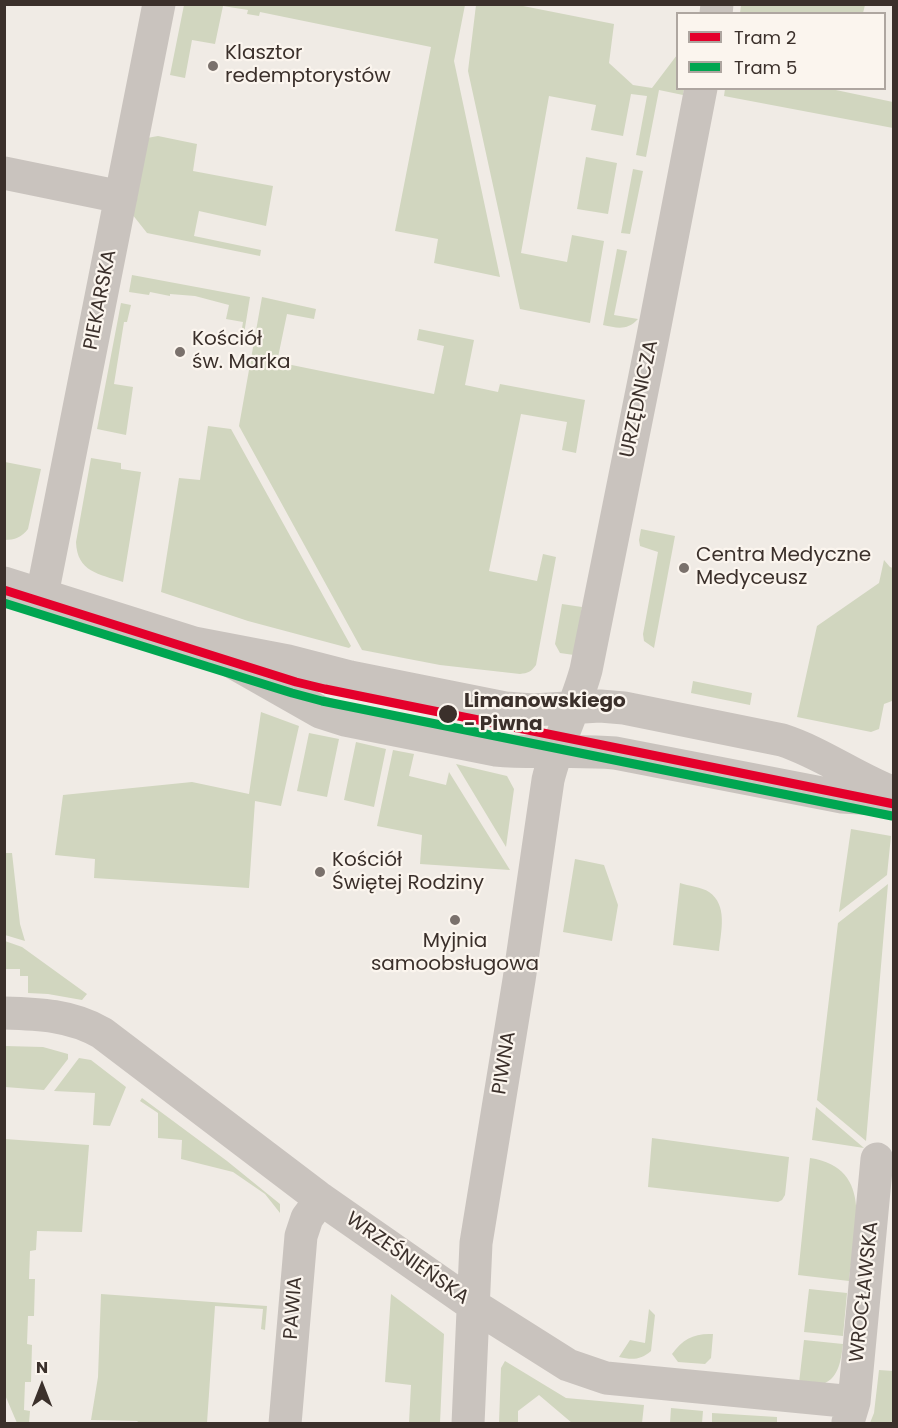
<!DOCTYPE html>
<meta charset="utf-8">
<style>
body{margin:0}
#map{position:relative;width:898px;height:1428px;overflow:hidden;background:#f0ebe5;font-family:Poppins,sans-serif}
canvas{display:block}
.frame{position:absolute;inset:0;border:6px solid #3b302b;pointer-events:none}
.legend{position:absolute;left:676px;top:12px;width:210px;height:78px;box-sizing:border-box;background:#fbf5ee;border:2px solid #aea6a0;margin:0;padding:8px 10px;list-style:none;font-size:18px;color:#3b302b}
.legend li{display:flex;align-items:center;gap:12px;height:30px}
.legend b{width:30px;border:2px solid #aea6a0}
.north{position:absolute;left:12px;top:1356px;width:60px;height:60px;-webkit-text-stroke:4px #fbf5ee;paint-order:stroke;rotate:0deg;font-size:16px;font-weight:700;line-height:24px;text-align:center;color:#3b302b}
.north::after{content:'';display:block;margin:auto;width:21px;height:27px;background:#3b302b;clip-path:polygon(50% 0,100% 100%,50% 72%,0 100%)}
</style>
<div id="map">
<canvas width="898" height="1428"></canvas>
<div class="frame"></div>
<ul class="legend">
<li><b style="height:8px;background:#e4002b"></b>Tram 2</li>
<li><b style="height:8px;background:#00a651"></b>Tram 5</li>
</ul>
<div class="north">N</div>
</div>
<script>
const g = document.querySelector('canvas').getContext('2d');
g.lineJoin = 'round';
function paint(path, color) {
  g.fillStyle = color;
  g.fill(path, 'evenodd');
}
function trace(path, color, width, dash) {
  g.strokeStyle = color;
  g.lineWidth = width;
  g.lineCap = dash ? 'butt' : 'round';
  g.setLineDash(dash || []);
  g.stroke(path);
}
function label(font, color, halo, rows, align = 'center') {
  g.font = font + ' Poppins,sans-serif';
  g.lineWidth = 4.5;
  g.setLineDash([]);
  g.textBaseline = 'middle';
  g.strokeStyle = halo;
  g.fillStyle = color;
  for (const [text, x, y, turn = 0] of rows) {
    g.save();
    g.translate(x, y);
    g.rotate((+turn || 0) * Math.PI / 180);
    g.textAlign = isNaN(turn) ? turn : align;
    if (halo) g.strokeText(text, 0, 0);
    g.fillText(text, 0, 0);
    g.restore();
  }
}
const green = new Path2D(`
 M184 5H465L454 61 500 277 434 263 438 239 395 231 431 47 260 12 259 16 247 14 248 10 223 6 215 44 192 40 185 78 170 75Z
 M476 5H518L614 24 609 63 633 85 652 88 677 55 678 88 684 89 683 95 659 90 646 157 636 155 647 96 631 94 623 136 591 130 596 105 549 96 521 253 567 262 572 235 604 241 590 323 520 309 468 71Z
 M741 5V4L865 5 863 13H740Z
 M725 89H831L893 102V128L724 96Z
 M158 136 197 144 193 171 273 186 266 226 199 211 194 236 261 250 260 256 147 233 132 214 147 138Z
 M586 157 617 163 608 214 577 209Z
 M633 169 643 171 630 234 621 233Z
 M617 249 627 251 614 315 638 319C627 331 617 328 603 325Z
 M132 275 250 297 243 340H240L243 322 226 319 229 305 195 296 170 294V296L150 292 149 295 129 292Z
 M262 297 316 309 314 319 287 314 277 362 434 394 444 346 417 340 419 329 474 340 465 385 498 392 500 384 585 400 576 453 562 450 567 422 521 414 489 571 537 581 543 554 556 557 536 665C531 672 528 673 520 674L440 665 362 650 239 426Z
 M121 303 131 305 127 322H124L114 384 133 387 126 435 97 429Z
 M208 426 231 429 351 646 349 648 248 621 161 592 179 478 200 480Z
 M91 458 121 463V469L141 472 123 582C99 574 77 572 76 542Z
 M5 462 41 469 28 529C22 537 15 540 4 540Z
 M641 529 675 536 654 648 644 641 643 634 658 552 640 546 639 540Z
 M884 560 890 567 893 568 894 692 892 701 884 704 879 729 871 732 797 717 817 626 879 583Z
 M562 604 582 607 574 655 560 653 555 644Z
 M693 681 752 693 750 705 691 693Z
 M261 712 299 726 281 806 255 801 249 888 94 878 95 859 55 855 63 795 192 782 249 794Z
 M309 733 339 739 327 797 297 791Z
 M356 742 386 749 374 807 344 800Z
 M393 750 414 754 409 776 446 785 449 772 510 870 420 864 422 835 377 826Z
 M456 764 507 776 514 789 506 847Z
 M851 829 891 836 887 875 839 912Z
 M5 853H12L20 924 25 941 5 935Z
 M575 859 604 865 618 905 612 941 563 932Z
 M680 883C688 886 702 887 709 892 728 905 721 931 719 951L673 945Z
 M888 884 866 1141 817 1100 838 923Z
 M5 941 22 947 87 994 82 1000 48 994 28 993V976H20V969H5Z
 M5 1046 43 1047 68 1054V1059L44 1090 5 1087Z
 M79 1058 91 1060 126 1087 110 1126 93 1125 95 1093 54 1091Z
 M142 1098 227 1161 280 1204V1213L265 1194 233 1172 181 1159 182 1140 158 1138V1113L140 1101Z
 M816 1107 864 1148 812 1140Z
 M652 1138 789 1157 785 1195 782 1200 778 1202 648 1187Z
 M5 1139 89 1145 82 1232 37 1231 36 1250 30 1251 29 1279H35L34 1316H28L27 1344 32 1345 31 1382H25L24 1410 30 1411 29 1423H17L5 1395Z
 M810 1158C876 1168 854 1234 849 1281L798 1275Z
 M809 1289 847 1293 843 1336 804 1332Z
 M101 1294 267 1306 265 1330 261 1329 263 1309 215 1306 207 1423 141 1424 137 1421 91 1420 98 1377Z
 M391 1294 444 1334 440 1423H409L411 1385 385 1382Z
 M649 1309 655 1315 651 1351C641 1360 632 1360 619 1357L630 1340 645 1343Z
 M713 1334 711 1358 705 1364 678 1362 672 1354C683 1339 694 1333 713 1334Z
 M804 1340 843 1344C841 1360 839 1381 819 1385 813 1386 805 1383 799 1383Z
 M505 1361 566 1398 644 1405 642 1423H572L539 1395 518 1411V1423H499L501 1368Z
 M879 1370 893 1371V1423H870L874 1413Z
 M671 1408 703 1411 702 1423H670Z
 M712 1413 777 1417V1423H712Z`);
const minor = new Path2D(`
 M716 14 717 4
 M4 173 121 197
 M4 583 194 643 288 661 350 677 505 708 533 710 600 706 624 708 782 740C822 753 855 778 894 793
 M42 595 159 4
 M225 658 320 712 345 720 496 750C535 754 575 749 615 753L842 797 894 800
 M4 1013C39 1014 71 1015 102 1033L318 1197 473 1305 568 1365 606 1378 854 1402
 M848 1422 854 1402 877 1159
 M285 1424 301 1236 307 1218 321 1199
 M468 1424 476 1243 519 980 548 780C557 742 576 707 586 670L652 341 701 88`);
const tram1 = new Path2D(`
 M4 590 296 682 325 689 894 804`);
const tram2 = new Path2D(`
 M4 603 292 693 322 701 892 816`);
const markers = [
 [213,66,6,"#7a716c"],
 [180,352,6,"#7a716c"],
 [684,568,6,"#7a716c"],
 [448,714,10,"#3b302b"],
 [320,872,6,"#7a716c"],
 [455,920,6,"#7a716c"]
];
const poiNames = [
 ["Klasztor",225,54],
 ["redemptorystów",225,77],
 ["Kościół",192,340],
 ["św. Marka",192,363],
 ["Centra Medyczne",696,556],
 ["Medyceusz",696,579],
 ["Kościół",332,861],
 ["Świętej Rodziny",332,884],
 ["Myjnia",455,942,"center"],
 ["samoobsługowa",455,965,"center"]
];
const streetNames = [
 ["PIEKARSKA",101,300,-79],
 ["URZĘDNICZA",640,399,-78],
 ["PIWNA",505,1063,-81],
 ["WRZEŚNIEŃSKA",407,1259,35],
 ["WROCŁAWSKA",865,1292,-84],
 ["PAWIA",294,1308,-86]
];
const stopNames = [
 ["Limanowskiego",464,702],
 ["- Piwna",464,725]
];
paint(green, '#d1d6bf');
trace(minor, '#c9c3be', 33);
trace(tram1, '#e4002b', 9);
trace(tram2, '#00a651', 9);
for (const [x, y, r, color] of markers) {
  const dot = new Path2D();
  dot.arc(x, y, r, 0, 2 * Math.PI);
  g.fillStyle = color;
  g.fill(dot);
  trace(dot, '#fbf5ee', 2);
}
label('20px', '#3b302b', '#fbf5ee', poiNames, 'left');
label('20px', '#3b302b', '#fbf5ee', streetNames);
label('bold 20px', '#3b302b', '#fbf5ee', stopNames, 'left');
</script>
